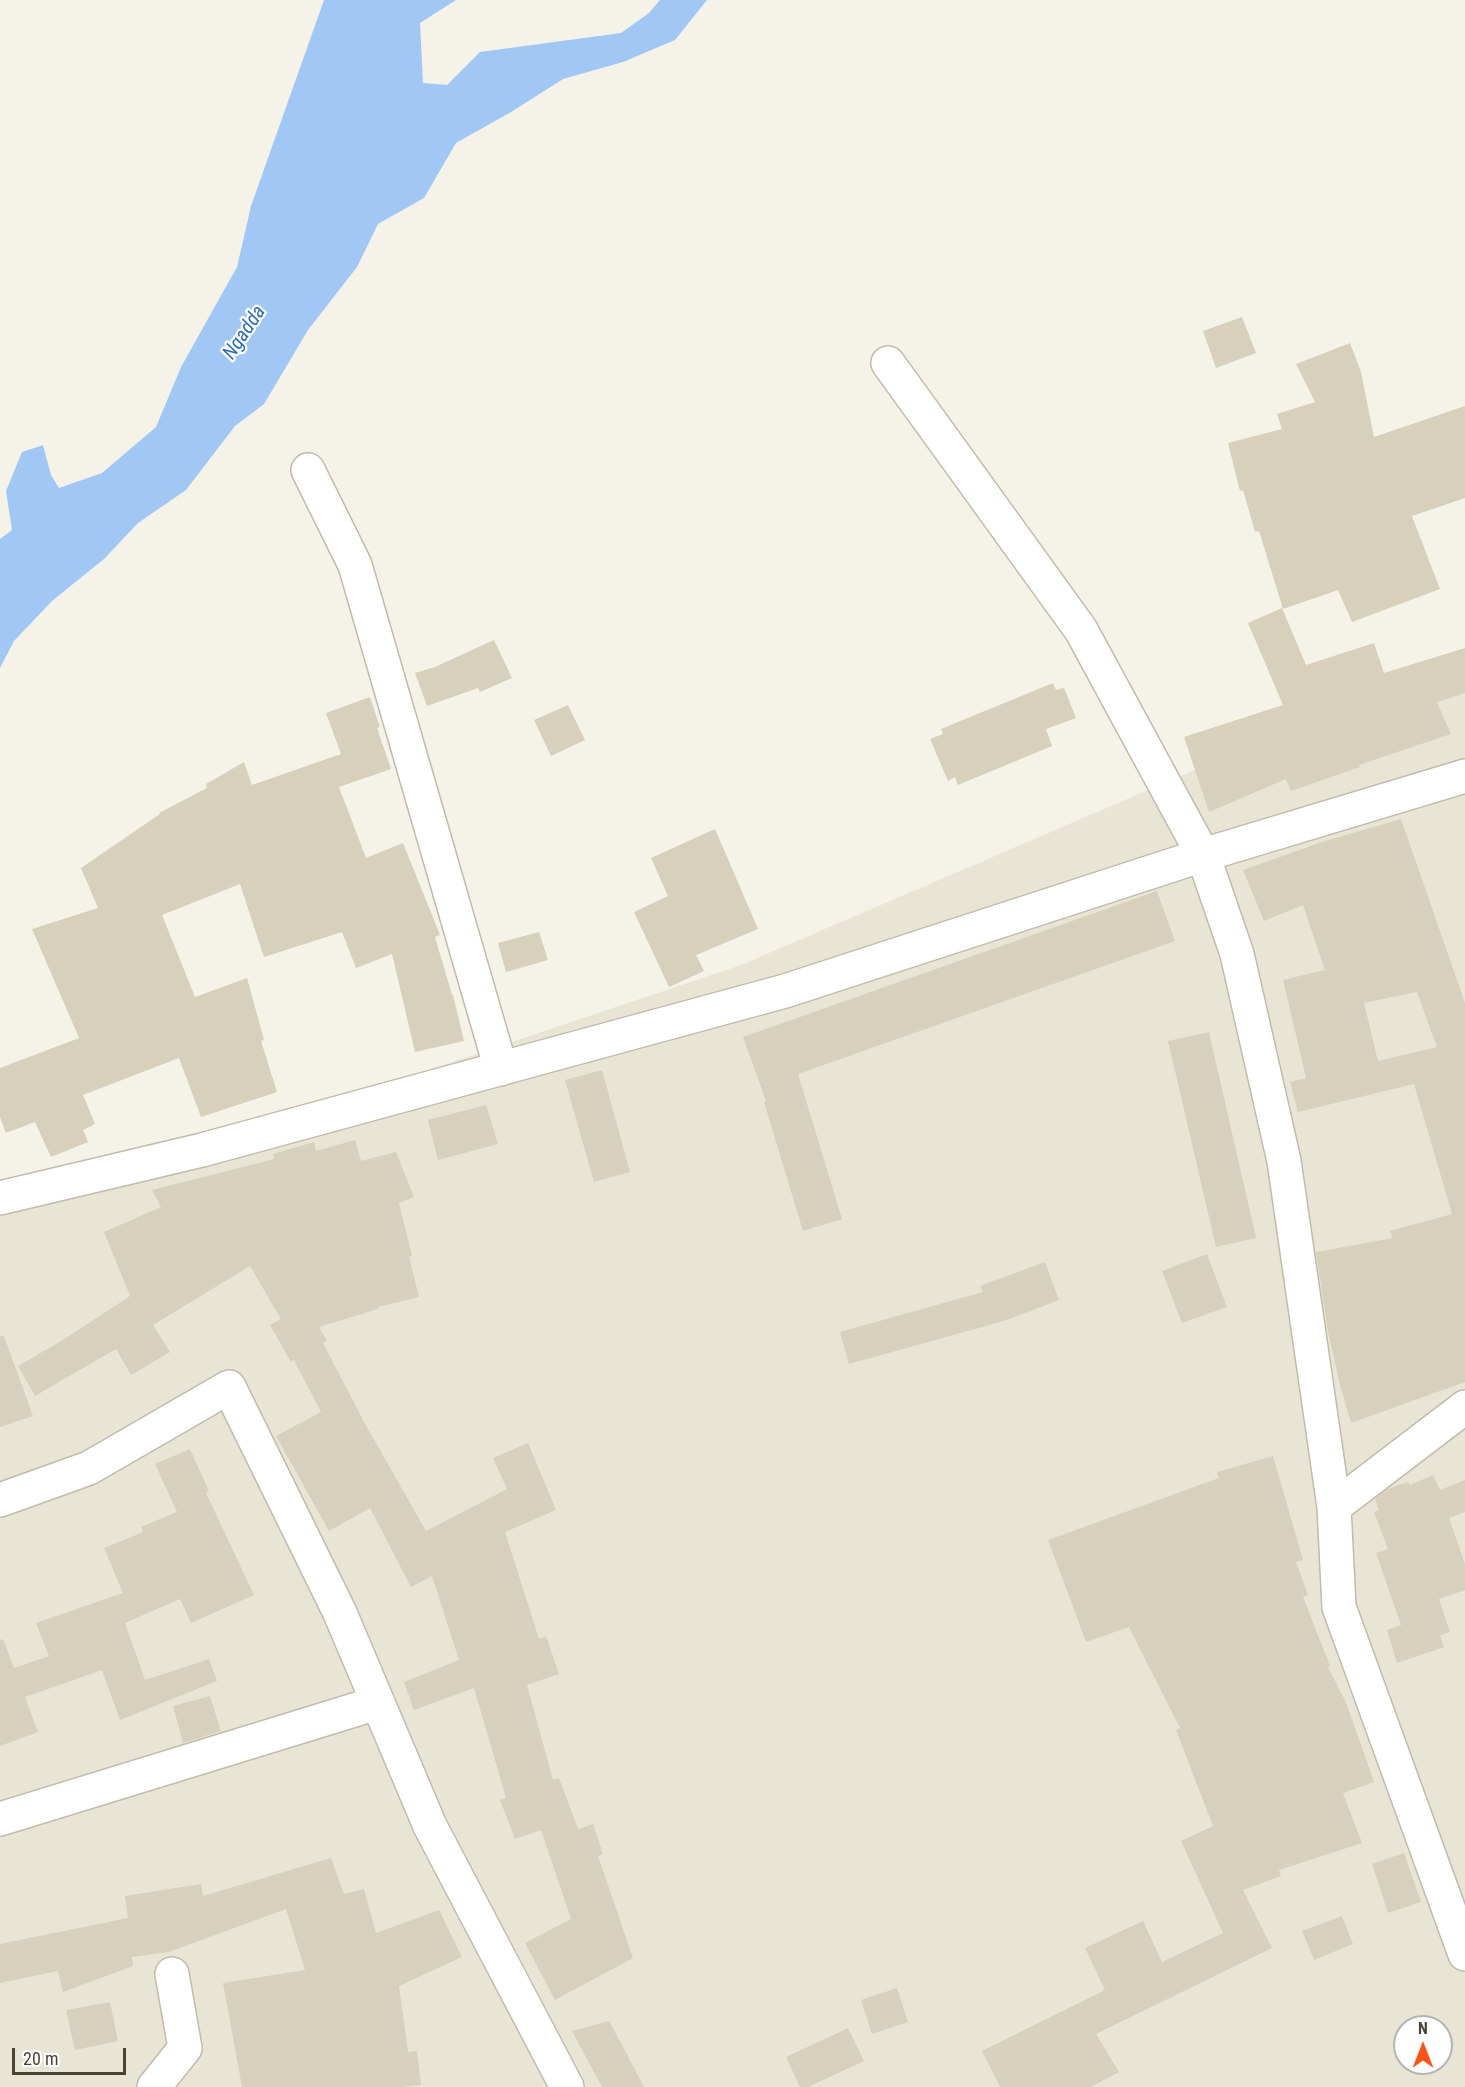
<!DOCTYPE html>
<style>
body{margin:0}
#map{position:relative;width:1465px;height:2087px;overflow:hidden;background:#f5f2e8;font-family:"Roboto Condensed",sans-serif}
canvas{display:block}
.north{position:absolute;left:1393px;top:2015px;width:60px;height:60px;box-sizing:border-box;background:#fff;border:2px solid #b6b4af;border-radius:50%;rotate:0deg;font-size:16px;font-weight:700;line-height:24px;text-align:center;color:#484336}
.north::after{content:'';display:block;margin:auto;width:21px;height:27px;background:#ff5314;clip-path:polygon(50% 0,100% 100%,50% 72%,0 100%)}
.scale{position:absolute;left:12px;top:2048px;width:114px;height:27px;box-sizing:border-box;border:3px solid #484336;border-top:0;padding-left:8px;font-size:18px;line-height:21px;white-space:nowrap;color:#484336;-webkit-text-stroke:4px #fff;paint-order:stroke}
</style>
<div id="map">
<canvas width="1465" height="2087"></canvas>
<div class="north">N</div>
<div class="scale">20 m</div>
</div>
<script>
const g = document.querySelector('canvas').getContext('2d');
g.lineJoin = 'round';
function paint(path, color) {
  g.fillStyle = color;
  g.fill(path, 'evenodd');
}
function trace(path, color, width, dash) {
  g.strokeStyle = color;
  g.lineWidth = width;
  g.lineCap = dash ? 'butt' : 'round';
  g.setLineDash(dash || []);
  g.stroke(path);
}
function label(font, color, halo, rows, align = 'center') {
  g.font = font + ' "Roboto Condensed",sans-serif';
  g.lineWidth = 4.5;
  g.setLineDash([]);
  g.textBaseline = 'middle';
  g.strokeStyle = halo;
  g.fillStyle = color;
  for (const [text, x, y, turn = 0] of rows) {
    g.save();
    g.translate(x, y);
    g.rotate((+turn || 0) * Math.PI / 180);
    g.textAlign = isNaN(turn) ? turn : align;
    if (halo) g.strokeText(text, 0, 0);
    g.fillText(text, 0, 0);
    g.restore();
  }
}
const residential = new Path2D(`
 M1465 654V2087H0V1214L741 965ZM1405 2027H1441V2063H1405Z`);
const water = new Path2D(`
 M324 0H456L420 23 423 83 447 85 480 52 621 33 649 13 660 0H707L675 40 623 62 563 79 511 112 456 143 424 198 378 224 357 267 308 330 264 404 235 426 186 490 138 523 104 559 52 601 14 641 0 668V539L12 530 6 491 22 452 43 445 51 475 59 488 102 473 156 427 181 367 237 267 251 206Z`);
const building = new Path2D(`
 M1242 317 1256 353 1216 368 1203 331Z
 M1350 343 1361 372 1374 437 1465 406V498L1412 516 1440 589 1352 622 1338 590 1283 609 1259 531 1255 532 1243 490 1240 491 1228 443 1282 429 1277 414 1315 402 1296 364Z
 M1282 608 1306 665 1374 643 1384 673 1465 648V693L1437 702 1451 734 1359 765 1360 767 1291 791 1286 779 1209 812 1184 737 1283 705 1248 623Z
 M494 640 512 678 480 692 478 688 427 706 415 673 435 667Z
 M1053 683 1056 690 1064 688 1076 718 1046 729 1052 746 958 785 955 777 948 781 930 739 943 734 941 729Z
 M370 697 380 727 377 728 391 769 339 787 366 858 403 843 440 935 435 937 452 995H453L464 1041 415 1052 392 954 356 968 342 932 264 957 240 884 162 915 195 997 247 978 264 1040 261 1041 277 1092 201 1117 179 1058 83 1095 95 1124 83 1130 88 1142 51 1157 35 1122 6 1133 0 1117V1068L79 1038 32 929 98 908 81 868 160 814 159 813 207 788 206 784 244 762 252 785 341 754 326 713Z
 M568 705 585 740 551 756 534 720Z
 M1401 819 1465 1003V1382L1351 1423 1340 1385 1328 1332 1316 1252 1393 1238 1390 1231 1452 1214 1414 1084 1298 1112 1290 1082 1306 1078 1283 980 1325 970 1303 905 1264 921 1243 870 1322 842ZM1417 992 1437 1047 1378 1061 1364 1003Z
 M715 829 758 929 696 955 704 971 669 987 634 912 668 896 651 858Z
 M1157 891 1175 941 798 1074 842 1219 803 1231 764 1102 766 1101 743 1037Z
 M539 932 548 960 506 972 498 943Z
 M1209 1032 1256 1238 1216 1247 1168 1041Z
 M602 1070 630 1172 594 1182 565 1080Z
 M486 1105 498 1144 438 1160 428 1120Z
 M355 1140 361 1161 396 1152 414 1197 399 1203 412 1256 409 1257 419 1297 378 1307V1309L319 1327 327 1341 323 1343 364 1422 426 1531 507 1489 493 1458 528 1443 556 1510 505 1532 539 1639 546 1636 559 1674 527 1685 553 1780 559 1778 578 1829 593 1824 603 1854 598 1856 633 1958 555 2000 525 1943 571 1919 541 1830 515 1839 500 1800 506 1798 474 1688 414 1710 404 1682 459 1660 432 1576 411 1587 370 1508 329 1531 276 1436 321 1412 294 1360 291 1362 270 1325 281 1319 250 1266 153 1325 170 1352 131 1375 116 1349 35 1396 18 1366 63 1340 130 1296 104 1232 161 1207 152 1190 274 1159 273 1154 314 1142 316 1151Z
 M1207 1254 1227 1307 1182 1323 1162 1271Z
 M1045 1262 1059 1300 1004 1321 849 1364 840 1332 983 1292 980 1286Z
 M0 1336H4L33 1416 0 1427Z
 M190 1449 209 1491 206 1493 254 1595 191 1623 180 1599 125 1623 145 1680 209 1659 217 1681 120 1720 102 1670 25 1697 38 1732 0 1746V1640L3 1639 14 1668 49 1656 36 1623 123 1593 104 1548 143 1532 141 1527 177 1512 155 1464Z
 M1273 1456 1303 1560 1296 1562 1308 1595 1303 1597 1330 1666 1328 1667 1347 1705 1374 1782 1343 1793 1362 1843 1279 1870 1281 1876 1243 1890 1272 1948 1096 2034 1119 2072 1091 2087H1000L982 2051 1105 1990 1085 1948 1143 1921 1162 1962 1223 1933 1181 1841 1213 1826 1176 1730 1180 1728 1129 1627 1086 1642 1048 1540 1219 1478 1217 1472Z
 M1433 1475 1440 1490 1465 1480V1512L1449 1518 1465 1564V1590L1439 1599 1450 1632 1440 1635 1444 1647 1397 1663 1387 1630 1401 1625 1376 1553 1388 1549 1374 1512 1379 1510 1375 1499 1388 1489 1408 1482 1410 1485Z
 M210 1696 221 1731 183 1743 173 1706Z
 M1404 1853 1421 1902 1388 1913 1372 1864Z
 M331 1858 344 1894 364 1889 376 1933 439 1910 462 1957 399 1986 408 2052 417 2051 421 2085 401 2087H242L223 1983 305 1970 286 1909 169 1952 132 1957 133 1966 63 1992 58 1971 0 1983V1944L128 1918 125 1896 201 1884 203 1896Z
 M1342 1916 1353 1944 1314 1960 1302 1931Z
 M897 1988 908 2022 872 2034 861 2000Z
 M110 2002 118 2041 75 2050 66 2010Z
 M609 2021 622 2045 644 2087H602L572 2031Z
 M848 2028 864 2061 808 2087H800L786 2057Z`);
const street = new Path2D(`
 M888 363 1081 630 1203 855 1237 954 1284 1161 1334 1507 1339 1607 1465 1954
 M308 470 355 565 501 1069
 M0 1198 202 1150 785 991 1203 855 1465 776
 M0 1500 89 1468 229 1387 340 1613 430 1826 567 2087
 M1334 1507 1465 1407
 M0 1819 377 1703
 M154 2087 185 2048 172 1974`);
const waterNames = [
 ["Ngadda",245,333,-56]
];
paint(residential, '#e9e5d5');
paint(water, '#a1c8f4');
paint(building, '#d7d0bc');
trace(street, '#c1bbaa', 36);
trace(street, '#fff', 33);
label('italic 20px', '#296cba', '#fff', waterNames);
</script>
